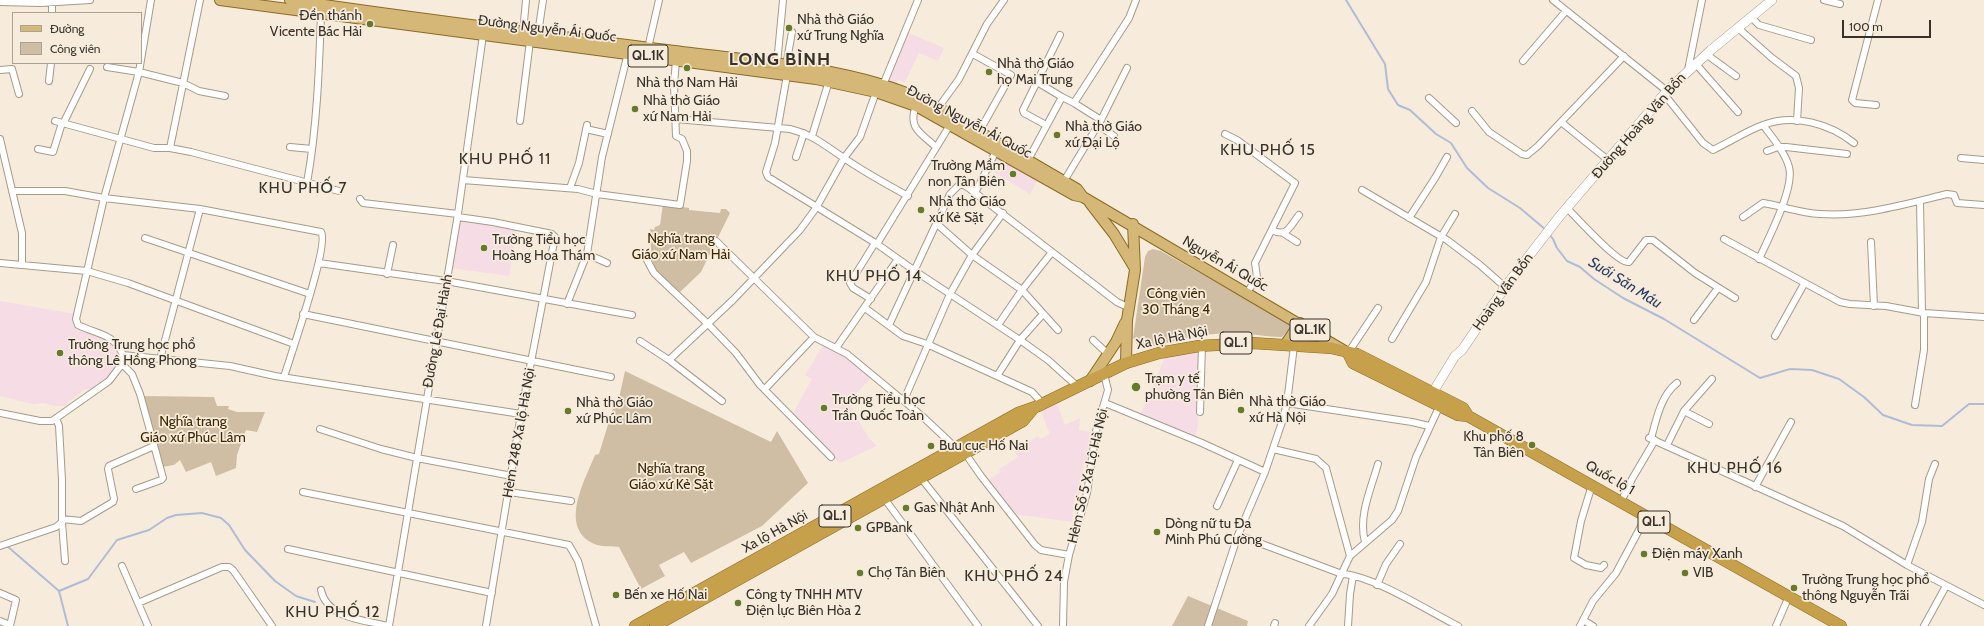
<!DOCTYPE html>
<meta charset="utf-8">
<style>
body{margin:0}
#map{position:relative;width:1984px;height:626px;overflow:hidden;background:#f7ecdb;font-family:Cabin,sans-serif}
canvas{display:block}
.legend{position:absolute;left:12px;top:12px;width:130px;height:52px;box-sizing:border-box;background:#f7ecdb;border:1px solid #aaa295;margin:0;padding:5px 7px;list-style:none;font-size:12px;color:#36322b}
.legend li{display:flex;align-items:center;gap:8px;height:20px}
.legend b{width:20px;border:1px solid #aaa295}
.scale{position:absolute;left:1842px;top:20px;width:89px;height:18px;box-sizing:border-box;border:2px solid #36322b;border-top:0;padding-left:5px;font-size:12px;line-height:14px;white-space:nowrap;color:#36322b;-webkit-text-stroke:3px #f7ecdb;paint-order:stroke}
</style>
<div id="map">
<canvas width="1984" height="626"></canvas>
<ul class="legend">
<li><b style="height:5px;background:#d5b878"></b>Đường</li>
<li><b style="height:11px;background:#cfbea4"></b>Công viên</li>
</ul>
<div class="scale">100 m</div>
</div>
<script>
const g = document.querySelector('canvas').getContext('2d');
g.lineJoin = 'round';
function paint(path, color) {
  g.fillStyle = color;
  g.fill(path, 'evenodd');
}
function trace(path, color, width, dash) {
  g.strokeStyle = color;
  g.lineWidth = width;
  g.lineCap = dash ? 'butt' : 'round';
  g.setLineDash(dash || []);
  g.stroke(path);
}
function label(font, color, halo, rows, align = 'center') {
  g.font = font + ' Cabin,sans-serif';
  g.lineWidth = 3.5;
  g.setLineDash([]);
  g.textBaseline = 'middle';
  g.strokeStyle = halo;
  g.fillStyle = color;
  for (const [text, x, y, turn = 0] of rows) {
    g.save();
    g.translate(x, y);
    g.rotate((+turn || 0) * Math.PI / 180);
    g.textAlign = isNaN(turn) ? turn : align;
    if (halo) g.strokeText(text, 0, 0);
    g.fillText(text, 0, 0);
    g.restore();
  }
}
const education = new Path2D(`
 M906 32 944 48 938 61 919 53 905 82 898 80 895 85 886 82Z
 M996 155 1038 179 1030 194 989 169Z
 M459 220 517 229 509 276 451 268Z
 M0 301 75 314 74 320 113 342 121 355 120 363 108 379 89 391 85 389 64 406H55L44 403 32 404 0 396Z
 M824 344 846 356 872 377 848 402 868 437 877 446 840 463 792 415 812 379 805 375Z
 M1203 349 1198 425 1195 438 1140 415 1166 355Z
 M1056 401 1065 425 1080 418 1079 430 1094 433 1088 462H1084L1079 496H1075L1072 522 1014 514 987 481 1000 472 999 469 1018 457 1014 451 1038 436 1040 439 1050 434 1040 409Z`);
const green = new Path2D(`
 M663 204 689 208V210L720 213 721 209H726L730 213 701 272 679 293C650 266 652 269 650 229L654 230 655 227 660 225Z
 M1153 249 1161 251 1288 323 1291 327 1282 337C1266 337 1249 333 1232 333 1202 333 1173 342 1144 348L1138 346 1133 338 1145 257 1148 251Z
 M625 371 771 442 777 431 808 483 762 526 691 563 684 552 659 565 665 576 641 589 619 547C612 546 604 547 597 545 557 530 584 482 595 455L599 454 613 408 619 398Z
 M143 396 214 397 217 406H229L228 409 237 412H265L257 432 246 430 237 455 236 468 216 476 211 462 186 472 180 460 174 465 162 467Z
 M1188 596 1248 621 1247 626H1172Z`);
const stream = new Path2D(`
 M1346 0 1385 64 1388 89 1398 105 1410 110 1436 134 1451 143 1467 168 1488 188 1520 208 1546 230
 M1549 234 1553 239 1557 248 1567 261 1580 267 1594 279 1623 298 1664 319 1760 378 1790 369 1812 370 1839 379 1864 397 1883 415 1912 425 1942 426 1969 404H1984
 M7 546 59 591 88 579 117 540 149 530 167 518 176 515 202 513 221 518 229 525 245 550 275 581 296 596 315 602
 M59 591 68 626`);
const minor = new Path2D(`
 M1553 0 1667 91
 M1824 0 1840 4
 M0 2 41 3 90 0
 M52 13V1
 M1751 17 1759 25 1811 40
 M1738 28 1772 58 1796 76 1799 88 1797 121
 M523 32 526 0
 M538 34 543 0
 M648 48 659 0
 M973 54 1011 75 979 132
 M1706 54 1736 76
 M1523 61 1566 11
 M1695 63 1738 112
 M777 64 783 0
 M786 66 792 32
 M107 67 139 72 183 83 199 91 225 96
 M0 70 12 69 19 94
 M1688 70 1702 0
 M787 75 775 143 766 172 768 177 877 244 915 271 1020 340 1048 360 1078 387
 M49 81 51 63
 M1037 82 1062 97
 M883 85 918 0
 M1664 94 1703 143 1713 150C1730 142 1746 131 1763 125 1794 113 1830 124 1854 143
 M1429 98 1456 123
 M1074 103 1101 120
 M1876 105 1855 103 1852 100 1878 0
 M916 106C907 128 922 134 936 147
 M938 108 959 79 987 24 1004 0
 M1472 111 1489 132 1522 154 1527 155 1538 146 1624 56
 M676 119 790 129C814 135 824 145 844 158 864 172 886 184 908 196
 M55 121 154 148H170L191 152 339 191
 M520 121 530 41
 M1561 122 1608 160
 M63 124 90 69
 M1046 125 1024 113 1023 110 1060 35
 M1098 125 1114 136
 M586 129 608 134
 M1225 134 1237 140 1295 183 1255 263 1257 277 1247 293
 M812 136 829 81
 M0 139 22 233V264
 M290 147 312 149
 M170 148 200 0
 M38 149 53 152 62 123
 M1767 151 1778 147H1786L1847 154
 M796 157 804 133
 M1961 158 1984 160
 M1028 160 1062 97 1074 103 1129 18 1136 0
 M463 180 578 189 597 194 680 205 687 161V151L682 139 676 136 674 85 676 60
 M1064 181 1101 120 1127 68
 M307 183C317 127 319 71 321 14
 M570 188 579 163 587 125
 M1362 190 1447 240 1480 265 1505 287
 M12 191H65L104 198 200 209 321 232C330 243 290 357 284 377
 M975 193 996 151
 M360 199 363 203 458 214
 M1920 201 1922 313
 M1567 208C1576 217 1619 265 1629 262L1646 240H1653L1695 273 1735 298
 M458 217 493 222 552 234 555 237 521 414 486 626
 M1743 217 1763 203C1782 206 1800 213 1820 214 1863 217 1906 204 1947 194L1954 195 1957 203 1984 205
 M1409 218 1435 178 1447 157
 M937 224 972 255 1022 290 1058 330
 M1272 230C1287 238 1290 226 1299 215
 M1283 233 1297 242
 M145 238 310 294
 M1724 239 1840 302 1850 304 1886 306 1924 313 1984 317
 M716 241 814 337 847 354 922 416 956 448
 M1871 242 1874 306
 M877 244 950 125
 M587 254 607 263
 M1759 259C1768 239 1795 188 1789 167 1785 152 1772 137 1763 125
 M647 260 654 273 708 324 736 353 760 385 831 457
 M0 263 87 271 128 283 294 344
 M319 263 446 281 632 315
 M387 274 393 245
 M871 299 853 288 850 283 875 243
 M567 304 587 254 602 157 628 53
 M865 308 903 336 927 344 1032 392 1043 404
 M303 314 611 377
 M1694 320 1718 288
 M889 325 950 194 959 185H964L970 189 1117 302 1130 308
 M998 325 1022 290 1052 252
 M1775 336 1804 284
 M1392 339 1426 282 1441 237 1455 214
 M1093 340 1108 354
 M640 341 669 360 722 401
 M836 348 898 259
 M1348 353 1378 308
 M123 355 230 366 275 376 521 414
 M160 359 200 209
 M669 360 733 300 800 230 816 208 844 158 860 137 876 92
 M122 364 132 374 140 394 163 478 161 480 136 489
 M997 376 1020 340 1043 314
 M765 389 814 337
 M904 400 950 294 972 255 1003 213
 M1105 403 1202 443 1265 472
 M1287 403 1412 422 1429 426
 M1915 405 1924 350V313
 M1684 411 1709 424
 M1200 412 1202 345
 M0 413 40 421H52L109 381 122 364 123 355C113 333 99 335 78 325L76 319 104 198 139 72 151 0
 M320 429 381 449 417 458 512 476
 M1649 438 1843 526 1907 565 1984 605
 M1651 439C1656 420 1661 395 1677 383
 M1667 445 1684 411 1712 379
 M1273 449 1316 459 1326 468 1350 556
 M965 453 981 476 1035 545 1041 550 1069 555
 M921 478 1038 626
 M1592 485 1581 521 1574 558 1586 565 1601 568 1604 565
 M1755 487 1791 422
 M303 492 569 545 578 561 596 626
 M509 492 571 501
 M884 498 978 626
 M1621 502 1632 479 1655 440
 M1217 506 1238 460
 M62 519 81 521 113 502 114 499 108 469 109 466 154 446
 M62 522 65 561
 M1238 535 1342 574C1372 575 1430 612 1458 626
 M1365 542C1358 516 1371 489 1378 464
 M0 546 56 527 62 522V480L59 426 56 418
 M288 549 492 593
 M1907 565 1922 522 1929 479 1935 464
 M122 566 148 626
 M1377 585 1386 564 1400 544
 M321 590C327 619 365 620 388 626
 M0 593 16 600 10 626
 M138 603 222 567H229L233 570 272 626
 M1583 620 1593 626
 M0 621 10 625
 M389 626 458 214 483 35
 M1063 626 1064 582 1069 555 1087 493 1096 431 1108 390 1104 374
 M1208 626 1238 535 1265 472 1283 419 1287 403 1294 346
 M1274 626 1275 623
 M1309 626 1332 594 1350 556 1392 520 1398 511 1416 457 1440 405
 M1348 626 1350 594 1353 576
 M1580 626 1593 601 1616 573 1646 517
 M1776 626 1789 596
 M1924 626 1946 586`);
const secondary = new Path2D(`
 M1433 392 1455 356 1462 350 1505 287 1559 217 1667 91 1711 50 1772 0`);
const primary = new Path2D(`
 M220 0 816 79 876 92 916 106 1074 195 1083 197 1343 350
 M290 0C418 19 547 35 675 51 757 62 862 67 935 106L1077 189 1083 197
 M1090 203 1114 234 1134 267
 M1285 345 1300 323
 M1126 363 1127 320 1135 270 1133 224
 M1090 381 1116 342 1125 323`);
const trunk = new Path2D(`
 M1348 353 1353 363 1458 415 1468 416 1841 626
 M635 626 1018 413 1038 406 1126 363 1159 353 1199 346 1252 343 1331 348 1357 354 1463 408 1468 416
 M655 626 1023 421 1033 409`);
const markers = [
 [370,24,4,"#657a2b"],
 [789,28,4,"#657a2b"],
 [687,68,4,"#657a2b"],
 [989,72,4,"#657a2b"],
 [635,109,4,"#657a2b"],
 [1057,135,4,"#657a2b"],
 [1013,174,4,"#657a2b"],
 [921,210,4,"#657a2b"],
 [484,248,4,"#657a2b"],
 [60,353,4,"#657a2b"],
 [1136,387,5,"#657a2b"],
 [824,408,4,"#657a2b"],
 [1241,410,4,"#657a2b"],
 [568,411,4,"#657a2b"],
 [1532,445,4,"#657a2b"],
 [931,446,4,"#657a2b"],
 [906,508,4,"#657a2b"],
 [858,528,4,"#657a2b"],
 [1157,532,4,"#657a2b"],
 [1644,554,4,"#657a2b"],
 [860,573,4,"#657a2b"],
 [1685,573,4,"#657a2b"],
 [1794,588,4,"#657a2b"],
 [616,595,4,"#657a2b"],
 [738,603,4,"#657a2b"]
];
const shields = [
 [648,56,40],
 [1310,330,40],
 [1236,343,32],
 [835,516,32],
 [1654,522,32]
];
const shieldNames = [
 ["QL.1K",648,56],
 ["QL.1K",1310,330],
 ["QL.1",1236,343],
 ["QL.1",835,516],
 ["QL.1",1654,522]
];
const poiNames = [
 ["Đền thánh",362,16,"right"],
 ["Vicente Bác Hải",362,32,"right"],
 ["Nhà thờ Giáo",797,20],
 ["xứ Trung Nghĩa",797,36],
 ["Nhà thờ Giáo",997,64],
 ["họ Mai Trung",997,80],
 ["Nhà thơ Nam Hải",687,83,"center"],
 ["Nhà thờ Giáo",643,101],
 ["xứ Nam Hải",643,117],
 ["Nhà thờ Giáo",1065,127],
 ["xứ Đại Lộ",1065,143],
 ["Trường Mầm",1005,166,"right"],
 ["non Tân Biên",1005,182,"right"],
 ["Nhà thờ Giáo",929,202],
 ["xứ Kẻ Sặt",929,218],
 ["Trường Tiểu học",492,240],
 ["Hoàng Hoa Thám",492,256],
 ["Trường Trung học phổ",68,345],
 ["thông Lê Hồng Phong",68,361],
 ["Trạm y tế",1145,379],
 ["phường Tân Biên",1145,395],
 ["Trường Tiểu học",832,400],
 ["Trần Quốc Toản",832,416],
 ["Nhà thờ Giáo",1249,402],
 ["xứ Hà Nội",1249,418],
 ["Nhà thờ Giáo",576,403],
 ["xứ Phúc Lâm",576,419],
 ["Khu phố 8",1524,437,"right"],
 ["Tân Biên",1524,453,"right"],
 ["Bưu cục Hố Nai",939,446],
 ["Gas Nhật Anh",914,508],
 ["Dòng nữ tu Đa",1165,524],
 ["Minh Phú Cường",1165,540],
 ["GPBank",866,528],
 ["Điện máy Xanh",1652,554],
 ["Chợ Tân Biên",868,573],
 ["VIB",1693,573],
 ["Trường Trung học phổ",1802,580],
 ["thông Nguyễn Trãi",1802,596],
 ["Bến xe Hố Nai",624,595],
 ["Công ty TNHH MTV",746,595],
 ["Điện lực Biên Hòa 2",746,611]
];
const streetNames = [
 ["Đường Nguyễn Ái Quốc",547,29,7],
 ["Đường Nguyễn Ái Quốc",969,122,28],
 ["Đường Hoàng Văn Bổn",1639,126,-49],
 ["Nguyễn Ái Quốc",1225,264,30],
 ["Hoàng Văn Bổn",1503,292,-54],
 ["Đường Lê Đại Hành",438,331,-80],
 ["Xa lộ Hà Nội",1172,338,-11],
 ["Hẻm 248 Xa lộ Hà Nội",519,433,-80],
 ["Hẻm Số 5 Xa Lộ Hà Nội",1088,476,-77],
 ["Quốc lộ 1",1610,478,30],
 ["Xa lộ Hà Nội",775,532,-29]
];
const parkNames = [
 ["Nghĩa trang",681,239],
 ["Giáo xứ Nam Hải",681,255],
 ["Công viên",1176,294],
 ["30 Tháng 4",1176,310],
 ["Nghĩa trang",193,422],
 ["Giáo xứ Phúc Lâm",193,438],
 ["Nghĩa trang",671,469],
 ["Giáo xứ Kẻ Sặt",671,485]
];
const waterNames = [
 ["Suối Săn Máu",1625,283,32]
];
const quarterNames = [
 ["KHU PHỐ 15",1268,150],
 ["KHU PHỐ 11",505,159],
 ["KHU PHỐ 7",303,188],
 ["KHU PHỐ 14",874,276],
 ["KHU PHỐ 16",1735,468],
 ["KHU PHỐ 24",1014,576],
 ["KHU PHỐ 12",333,612]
];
const districtNames = [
 ["LONG BÌNH",780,60]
];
paint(education, '#f5dce5');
paint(green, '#cfbea4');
trace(stream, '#aebcd7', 2);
trace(minor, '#a59b8b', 8);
trace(secondary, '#a59b8b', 10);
trace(primary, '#8b6b23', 12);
trace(trunk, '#8b6b23', 12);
trace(minor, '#fff', 6);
trace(secondary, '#fff', 9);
trace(primary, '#d5b878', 10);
trace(trunk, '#c7a04b', 11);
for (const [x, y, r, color] of markers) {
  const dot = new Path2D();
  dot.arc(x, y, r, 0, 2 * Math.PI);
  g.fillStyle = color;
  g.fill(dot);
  trace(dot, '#f7ecdb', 1.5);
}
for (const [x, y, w] of shields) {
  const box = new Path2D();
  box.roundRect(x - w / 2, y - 11, w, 22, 3);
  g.fillStyle = '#f7ecdb';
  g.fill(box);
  trace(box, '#36322b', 1);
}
label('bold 13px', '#36322b', null, shieldNames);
label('14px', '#36322b', '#f7ecdb', poiNames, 'left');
label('14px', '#36322b', '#f7ecdb', streetNames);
label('14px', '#3b2803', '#f7ecdb', parkNames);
label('italic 15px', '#2a3d64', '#f7ecdb', waterNames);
g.letterSpacing = '1px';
label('16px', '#36322b', '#f7ecdb', quarterNames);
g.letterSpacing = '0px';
g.letterSpacing = '1px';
label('bold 18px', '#36322b', '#f7ecdb', districtNames);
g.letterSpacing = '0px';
</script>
